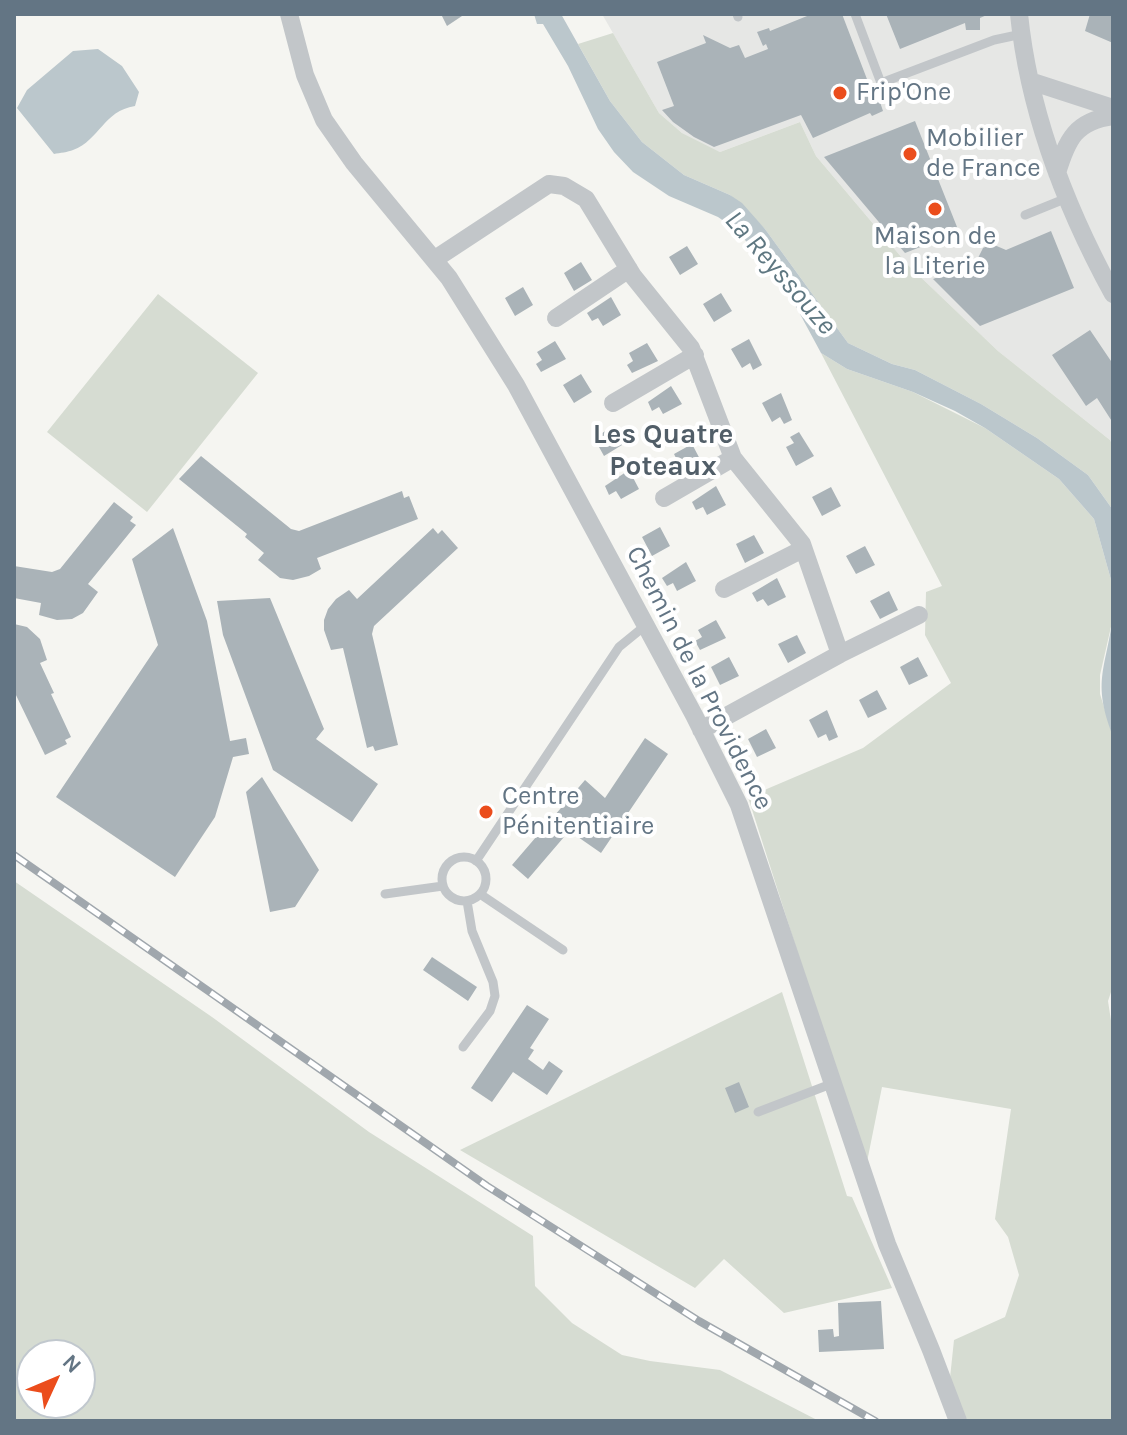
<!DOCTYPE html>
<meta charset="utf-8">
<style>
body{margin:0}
#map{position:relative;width:1127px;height:1435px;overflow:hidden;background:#f5f5f1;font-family:Karla,sans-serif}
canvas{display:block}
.frame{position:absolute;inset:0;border:16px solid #637584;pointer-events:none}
.north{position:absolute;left:16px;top:1339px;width:80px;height:80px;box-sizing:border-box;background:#fff;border:2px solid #c1c8ce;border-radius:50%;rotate:46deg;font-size:22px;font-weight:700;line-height:32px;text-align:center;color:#637584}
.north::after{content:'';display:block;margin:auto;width:28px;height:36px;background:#eb4d1c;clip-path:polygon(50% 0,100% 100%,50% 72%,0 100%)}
</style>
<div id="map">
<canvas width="1127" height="1435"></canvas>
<div class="frame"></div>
<div class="north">N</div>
</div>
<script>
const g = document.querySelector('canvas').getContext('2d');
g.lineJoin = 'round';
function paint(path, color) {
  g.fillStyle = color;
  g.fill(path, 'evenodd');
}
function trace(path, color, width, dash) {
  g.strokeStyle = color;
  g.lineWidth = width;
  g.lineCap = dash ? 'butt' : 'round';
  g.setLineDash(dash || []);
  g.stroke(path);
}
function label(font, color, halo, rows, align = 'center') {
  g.font = font + ' Karla,sans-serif';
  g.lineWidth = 8;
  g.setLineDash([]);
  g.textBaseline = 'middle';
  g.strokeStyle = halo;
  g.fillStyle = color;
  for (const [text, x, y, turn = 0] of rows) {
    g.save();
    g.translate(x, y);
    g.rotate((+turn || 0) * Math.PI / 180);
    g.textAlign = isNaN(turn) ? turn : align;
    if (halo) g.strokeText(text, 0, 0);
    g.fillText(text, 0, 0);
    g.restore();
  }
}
const built = new Path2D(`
 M602 14H1113V446L1110 440 998 351 908 265 816 156 800 122 720 152 682 133 659 113Z`);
const green = new Path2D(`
 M613 33 659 113 682 133 720 152 800 122 816 156 908 265 998 351 1110 440 1113 446V510L1088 475 1037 438 981 404 915 370 892 364 848 343 765 229 730 195 684 175 642 142 610 101 578 44Z
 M158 294 258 373 147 512 47 432Z
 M821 353 847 369 913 392 985 428 1059 479 1094 519 1113 587V618L1100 675V694L1113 736V986L1108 1001 1113 1034V1421H965L950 1378 954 1340 1005 1317 1019 1275 1008 1237 995 1219 1011 1109 882 1087 866 1167 748 797 863 748 951 683 925 635 926 592 942 586Z
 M14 881 212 1017 369 1132 533 1236 535 1286 572 1323 622 1355 650 1361 720 1370 819 1421H14ZM80 1355V1403H32V1355Z
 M782 992 847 1196 852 1197 892 1288 784 1313 724 1259 695 1288 460 1150Z`);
const water = new Path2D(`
 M534 14H561L610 101 642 142 684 175 730 195 742 203 765 229 848 343 892 364 915 370 981 404 1037 438 1088 475 1113 510V587L1094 519 1059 479 985 428 955 411 913 392 847 369 821 353 793 301 738 231 718 217 669 196 633 172 614 152 598 129 568 66 543 24H537Z
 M98 49 122 66 139 92 135 106C103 111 100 140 73 150 68 152 60 153 54 154L17 108 27 90 73 51Z
 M1113 614V736C1091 680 1107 668 1113 614Z`);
const building = new Path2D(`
 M441 14H461L462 16 447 26Z
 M812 14H842L875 100 879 99 883 111 872 116 870 113 813 138 801 115 714 147 694 137 673 122 662 110 674 106 657 62 706 43 703 35 730 48 739 45 745 58 768 49 766 44 763 46 757 32 769 28 770 31Z
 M886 14H989L980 18V30H966L965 23 900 49Z
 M1090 14H1113V43L1085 31Z
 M915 121 959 232 905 253 824 157Z
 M1051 231 1074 288 980 326 933 279 976 262 983 248 992 244 1006 250Z
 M687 246 698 264 680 275 669 257Z
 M581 262 592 280 574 291 564 273Z
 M523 287 533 305 515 316 505 298Z
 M721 293 732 311 714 322 703 304Z
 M611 297 621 315 603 326 598 318 592 321 587 313Z
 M1090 330 1113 364V423L1097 398 1086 406 1052 355Z
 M749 339 762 365 753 370 750 363 742 368 731 349Z
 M555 341 566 359 541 372 536 364 542 360 537 352Z
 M647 343 658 361 632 373 627 365 633 361 629 353Z
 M581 374 592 392 574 403 563 385Z
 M671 386 682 404 663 414 659 407 652 411 648 402Z
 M781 393 792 420 784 424 780 417 772 422 762 403Z
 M612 427 622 445 604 456 594 438Z
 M799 432 814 456 796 466 786 447 794 443 790 437Z
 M692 444 702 463 683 472 674 454Z
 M201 456 291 529 299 531 402 491 404 498 409 496 418 519 317 558 321 569 309 576 293 580 280 578 258 560 264 553 245 537 247 534 179 479Z
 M629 470 639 489 621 499 616 491 609 495 605 486Z
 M716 486 726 505 707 515 703 507 696 510 692 502Z
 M831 487 841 506 822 516 812 497Z
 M114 502 133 517 130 521 136 525 88 584 98 592 83 613 72 619 57 620 39 615 41 603 14 598V566L52 572 60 569Z
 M660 527 670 546 652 556 642 537Z
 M173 528 207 621 230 741 246 738 249 754 233 757 215 817 175 877 56 797 158 645 132 559Z
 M433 528 438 534 442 530 458 548 374 626 372 634 398 745 375 751 373 746 367 748 343 648 331 650 324 630V620L328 609 336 599 349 590 357 599Z
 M754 535 764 553 745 563 736 544Z
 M865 546 875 565 856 574 846 556Z
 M686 562 696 581 677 591 673 583 667 586 662 578Z
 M777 578 786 597 768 606 763 599 757 602 752 593Z
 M889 591 898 610 880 619 870 601Z
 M270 598 324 729 316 739 378 784 352 822 273 770 223 635 217 601Z
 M716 620 726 638 700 650 695 641 702 637 698 630Z
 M14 624 27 627 40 639 47 660 40 663 54 693 51 694 71 737 65 740 67 744 45 755 14 691Z
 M797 635 806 653 788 663 778 644Z
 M729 657 739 676 720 685 711 667Z
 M918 657 928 676 909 685 900 667Z
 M877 690 887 709 868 718 859 700Z
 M827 710 838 737 829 741 826 734 818 738 809 720Z
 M766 729 776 748 757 757 748 739Z
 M645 738 668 754 601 853 578 837 584 829 576 823 528 879 512 865 585 780 605 798Z
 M262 777 319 870 295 907 270 912 246 792Z
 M432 957 477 987 468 1001 423 970Z
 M527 1005 549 1019 530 1048 534 1050 528 1059 543 1070 549 1061 563 1071 547 1095 513 1072 492 1102 471 1088Z
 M739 1082 749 1107 735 1113 725 1088Z
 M881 1301 884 1349 819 1352 818 1330 833 1329 834 1337 839 1336 838 1303Z`);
const lane = new Path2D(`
 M737 14 738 17
 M855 14 881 83 994 40 1022 34
 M1025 215 1067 198
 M442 879a22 22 0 1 1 44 0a22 22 0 1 1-44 0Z
 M476 861 619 647 646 625
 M385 894 443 886
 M480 894 563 950
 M463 1047 490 1011 495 996 493 982 472 931 467 901
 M758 1112 831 1084`);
const street = new Path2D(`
 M289 14 305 75 324 120 354 163 449 278 516 385 694 715 739 805 887 1244 931 1350 958 1421
 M1019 14C1029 113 1066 208 1113 294
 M1030 81 1113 108
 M1057 173C1067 140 1075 121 1113 116
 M435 259 549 184 564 186 586 199 633 276 691 348 733 458 802 544 840 654 701 730
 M556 318 629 269
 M613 403 695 355
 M664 498 733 458
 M724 589 803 549
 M840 654 919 615`);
const rail = new Path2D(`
 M14 855 487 1186 699 1321 875 1421`);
const markers = [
 [840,93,8,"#eb4d1c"],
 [910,154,8,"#eb4d1c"],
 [935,209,8,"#eb4d1c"],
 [486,812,8,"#eb4d1c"]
];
const poiNames = [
 ["Frip'One",856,93],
 ["Mobilier",926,139],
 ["de France",926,169],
 ["Maison de",935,237,"center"],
 ["la Literie",935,267,"center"],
 ["Centre",502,797],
 ["Pénitentiaire",502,827]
];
const streetNames = [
 ["Chemin de la Providence",699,678,63]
];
const waterNames = [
 ["La Reyssouze",780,273,49]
];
const neighbourhoodNames = [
 ["Les Quatre",663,435],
 ["Poteaux",663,467]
];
paint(built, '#e6e7e5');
paint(green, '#d6dcd2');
paint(water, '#bbc7cc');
paint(building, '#aab3b8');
trace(lane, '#c2c6c9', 9);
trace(street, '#c2c6c9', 18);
trace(rail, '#a0a7ad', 8);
trace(rail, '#fff', 5, [15]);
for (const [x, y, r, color] of markers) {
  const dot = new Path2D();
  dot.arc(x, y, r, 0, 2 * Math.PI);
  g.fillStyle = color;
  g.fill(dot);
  trace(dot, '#fff', 3);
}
label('26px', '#637584', '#fff', poiNames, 'left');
label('26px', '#637584', '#fff', streetNames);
label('italic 28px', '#5e7781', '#fff', waterNames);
label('bold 28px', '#515e68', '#fff', neighbourhoodNames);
</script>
